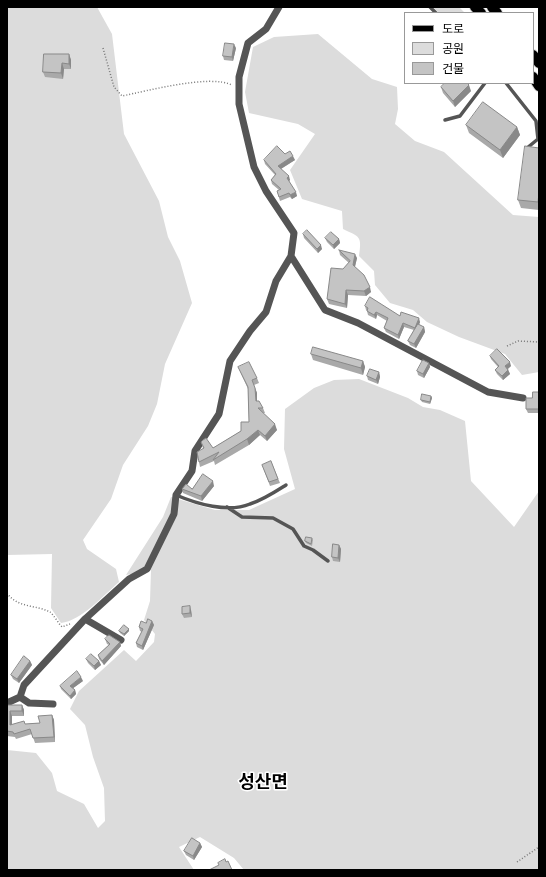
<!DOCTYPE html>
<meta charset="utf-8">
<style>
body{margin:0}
#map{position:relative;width:546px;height:877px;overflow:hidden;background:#fff;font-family:"Space Grotesk","Noto Sans KR",sans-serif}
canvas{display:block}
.frame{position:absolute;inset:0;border:8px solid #000;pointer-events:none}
.legend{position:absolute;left:404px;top:12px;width:130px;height:72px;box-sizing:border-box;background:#fff;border:1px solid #999;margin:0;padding:5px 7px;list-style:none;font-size:12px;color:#000}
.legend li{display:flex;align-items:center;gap:8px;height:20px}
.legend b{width:20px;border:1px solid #999}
</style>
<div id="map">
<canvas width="546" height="877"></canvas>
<div class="frame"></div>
<ul class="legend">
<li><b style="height:5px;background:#000"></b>도로</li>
<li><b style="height:11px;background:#dcdcdc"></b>공원</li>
<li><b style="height:11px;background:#c4c4c4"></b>건물</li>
</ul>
</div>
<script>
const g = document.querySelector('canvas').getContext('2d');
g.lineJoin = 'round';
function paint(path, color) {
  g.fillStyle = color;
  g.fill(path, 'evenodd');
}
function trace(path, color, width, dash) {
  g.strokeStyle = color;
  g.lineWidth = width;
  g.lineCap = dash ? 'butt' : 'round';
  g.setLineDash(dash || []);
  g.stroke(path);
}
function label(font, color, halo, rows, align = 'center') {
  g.font = font + ' "Space Grotesk","Noto Sans KR",sans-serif';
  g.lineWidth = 3;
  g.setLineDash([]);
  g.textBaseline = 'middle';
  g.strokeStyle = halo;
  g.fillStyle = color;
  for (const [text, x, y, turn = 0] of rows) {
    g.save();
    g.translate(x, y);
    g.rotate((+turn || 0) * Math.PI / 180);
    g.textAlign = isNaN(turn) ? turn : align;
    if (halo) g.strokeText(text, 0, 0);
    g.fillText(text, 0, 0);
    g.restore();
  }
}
const green = new Path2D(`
 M7 7H97L112 34 124 134 159 201 168 237 180 261 192 303 165 364 157 404 148 426 123 465 111 499 83 540 87 549 116 569 119 582C104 595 81 621 61 623L51 608 52 554 7 555Z
 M433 7H459L465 13H439Z
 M318 34 372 79 397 87 398 109 395 124 415 141 444 152 513 215 539 217V372L522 375 505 354 459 337 427 322 413 310 390 303 375 285 374 271 359 256C362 236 360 237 343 229L342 211 302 199 290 170 315 134 298 124 249 113 245 92 253 47 274 37Z
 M359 379 408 398 423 407 440 410 465 421 471 481 514 527 539 491V870H244L234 858 200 837 179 847 194 870H7V750L36 753 52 773 57 791 84 804 98 828 105 821 104 788 93 757 85 725 70 709 79 691 124 650 136 661 154 642 155 634 144 620 150 601 151 570 126 575 163 517 171 497 215 510H249L295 489 284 449 285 409 314 388 334 380Z`);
const path = new Path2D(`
 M103 48 114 87 122 96C147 91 210 74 232 85
 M507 346 518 341 539 342
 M7 593C17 608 37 605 50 612 54 615 58 623 62 627L70 624
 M517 862 539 847`);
const service = new Path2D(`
 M430 7 436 13
 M506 83 536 121 538 139 527 148
 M445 120 460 116 485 83
 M176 495C197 504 228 513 250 504 263 500 275 492 286 485
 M227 507 242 517 273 518 293 529 304 546 313 550 328 561`);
const minor = new Path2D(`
 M279 7 266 29 248 43 239 77V104L254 167 266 191 294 233 291 256 325 310 358 323 488 392 523 398
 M85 619 121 640
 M20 697 29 703 53 704
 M7 703 20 697 24 685 85 619 129 579 147 569 174 514 176 495 192 471 195 451 219 414 230 361 250 331 266 312 276 281 291 256`);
const primary = new Path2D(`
 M475 7 481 13
 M492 7 497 13
 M533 55 539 63
 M533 77 539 86`);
const wall = new Path2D(`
 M236 48 233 61 224 60 223 56Z
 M69 54 71 60V69H64L63 79 45 77 43 72Z
 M441 87 471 91 455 107 443 93Z
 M466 125 517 127 520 135 503 158 469 133Z
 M539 148V210L521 208 518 200Z
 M285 154 295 160 281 169 290 180 289 181 297 196 292 199 290 197 280 201 277 191 279 190 272 184 271 180 275 175 265 164 264 160Z
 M303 234 322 249 318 253 304 238Z
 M325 238 339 239 340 243 334 249 327 242Z
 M339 250 357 258 355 267 371 292 366 296 348 295 347 308 329 304 327 299 343 269 349 263 340 255Z
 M365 306 400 316 420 322 419 325 424 327 425 332 416 348 410 345 408 341 414 330 404 327 399 339 386 332 384 328 387 321 377 315 376 319 368 315 367 311 366 310Z
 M311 354 363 361 365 367 363 375 313 360Z
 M490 356 511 366 508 369 510 374 503 380 497 374 495 370 498 367 491 359Z
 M429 363 430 367 424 378 418 375 417 371Z
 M238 367 257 378 259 383 254 385 257 393V401L263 408 265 413H263L277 430 267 441 260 435 249 445 215 465 214 461 200 467 199 462 203 448 201 442 213 448 241 431 249 422 248 389Z
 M379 372 380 377 378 384 368 380 367 376Z
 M539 392V413H528L526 409Z
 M431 396 432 398 430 404 422 402 421 400Z
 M271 461 280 483 270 486 262 465Z
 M214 486 202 501 183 493 182 489Z
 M312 538 313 540 312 546 306 543 305 541Z
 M339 545 341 549 340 562 333 561 332 557Z
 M191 610 192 617 184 618 182 614Z
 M152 621 154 625 143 650 137 647 136 643 142 632 140 631 139 627 146 623Z
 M119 631H129L124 636 120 633Z
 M105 639 120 642 121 646 104 665 99 659 98 655 109 645 107 644Z
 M86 659 99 661 101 665 95 670 88 663Z
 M30 661 32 665 19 683 13 679 11 675Z
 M83 681 73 688 75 690 76 694 71 699 61 689 60 686Z
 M7 705H22L24 710V716H12V725L40 723 52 715 54 720 55 742 35 743 32 734 16 739 15 737 7 736Z
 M200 843 202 847 194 860 186 855 184 851Z`);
const shadedWall = new Path2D(`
 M234 44 236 48 233 61 232 57Z
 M69 54 71 60V69L69 64Z
 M62 63 64 69 63 79 61 73Z
 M469 85 471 91 455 107 453 101Z
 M517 127 520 135 503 158 500 150Z
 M293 156 295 160 279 170 278 166Z
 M289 176 290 180 288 182 287 178Z
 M296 192 297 196 292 199 290 195Z
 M539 193V206L538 202Z
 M339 239 340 243 334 249 333 245Z
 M321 245 322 249 318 253 317 249Z
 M355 254 357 258 354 270 353 265Z
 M370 287 371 292 366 296 364 291Z
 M346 290 348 295 347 308 345 304Z
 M376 312 377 315 376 319 374 315Z
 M419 318 420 322 416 331 415 328Z
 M403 323 404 327 399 339 398 335Z
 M424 327 425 332 416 348 414 344Z
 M363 361 365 367 363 375 361 368Z
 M510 362 511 366 506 370 505 366Z
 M429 363 430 367 424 378 423 374Z
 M508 370 510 374 503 380 502 376Z
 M379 372 380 377 378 384 376 380Z
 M255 388 257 393V406L256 401Z
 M431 396 432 398 430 404V402Z
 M275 424 277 430 267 441 265 436Z
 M258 430 260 435 249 445 247 439Z
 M213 481 214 486 202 501 201 496Z
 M339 545 341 549 340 562 338 558Z
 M190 606 191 610 192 617 190 613Z
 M152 621 154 625 143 650 142 646Z
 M129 629V631L124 636V634Z
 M120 642 121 646 104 665 102 661Z
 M30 661 32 665 19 683 17 679Z
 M99 661 101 665 95 670 94 666Z
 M81 677 83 681 72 689 70 686Z
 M75 690 76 694 71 699 70 696Z
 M22 705 24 710V716L22 711Z
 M10 711 12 716V730L10 725Z
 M52 715 54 720 55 742 54 737Z
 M200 843 202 847 194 860 193 856Z`);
const building = new Path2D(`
 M225 43 234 44 232 57 223 56Z
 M44 54H69V64L62 63 61 73 43 72Z
 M445 83H467L469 85 453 101 441 87Z
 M483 102 517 127 500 150 466 125Z
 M277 146 285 154 290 151 293 156 278 166 289 176 287 178 296 192 290 195 289 193 279 197 277 191 281 189 271 180 276 174 264 160Z
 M525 146 539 148V193L538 202 518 200Z
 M307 230 321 245 317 249 303 234Z
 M331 232 339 239 333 245 325 238Z
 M339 250 355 254 353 265 364 275 370 287 364 291 346 290 345 304 327 299 331 268 343 269 350 261Z
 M370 297 400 316 401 312 419 318 415 328 403 323 398 335 384 328 388 318 376 312 374 315 367 311 368 308 365 306Z
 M418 324 424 327 414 344 408 341Z
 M313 347 363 361 361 368 311 354Z
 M497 349 510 362 505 366 508 370 502 376 495 370 499 366 490 356Z
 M423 360 429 363 423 374 417 371Z
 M249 362 257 378 252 380 255 388 256 401H259L263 408H258L275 424 265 436 258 430 247 439 213 460 219 452 199 462 197 452 204 448 201 442 203 440 206 438 213 448 241 431V422H249L248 387 238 367Z
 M370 369 379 372 376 380 367 376Z
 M533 392H539V409H526V398H532Z
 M422 394 431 396 430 402 421 400Z
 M271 461 278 479 269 482 262 465Z
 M203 474 213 481 201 496 182 489 186 484 192 489Z
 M306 537 312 538 311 544 305 541Z
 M333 544 339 545 338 558 332 557Z
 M190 606V613L182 614V607Z
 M148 619 152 621 142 646 136 643 143 629 139 627 141 621 146 623Z
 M124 625 129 629 124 634 119 631Z
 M109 635 120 642 102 661 98 655 110 644 105 639Z
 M91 654 99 661 94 666 86 659Z
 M24 656 30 661 17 679 11 675Z
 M77 671 81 677 70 686 75 690 70 696 60 686Z
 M7 705H22V711H10V725L24 721 25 724 40 723 38 716 52 715 54 737 33 738 30 729 14 734 13 732 7 731Z
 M192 838 200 843 193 856 184 851Z
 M225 859 226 862 228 861 232 870H209L219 865 218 863Z`);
const districtNames = [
 ["성산면",263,783]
];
paint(green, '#dcdcdc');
trace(primary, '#dbdbdb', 12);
trace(path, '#777', 1.5, [1, 2]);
trace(service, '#555', 3.5);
trace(minor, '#555', 7);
trace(primary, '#000', 10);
paint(wall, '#a9a9a9');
paint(shadedWall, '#898989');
paint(building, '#c4c4c4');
trace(building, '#898989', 1);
label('bold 18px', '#000', '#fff', districtNames);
</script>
